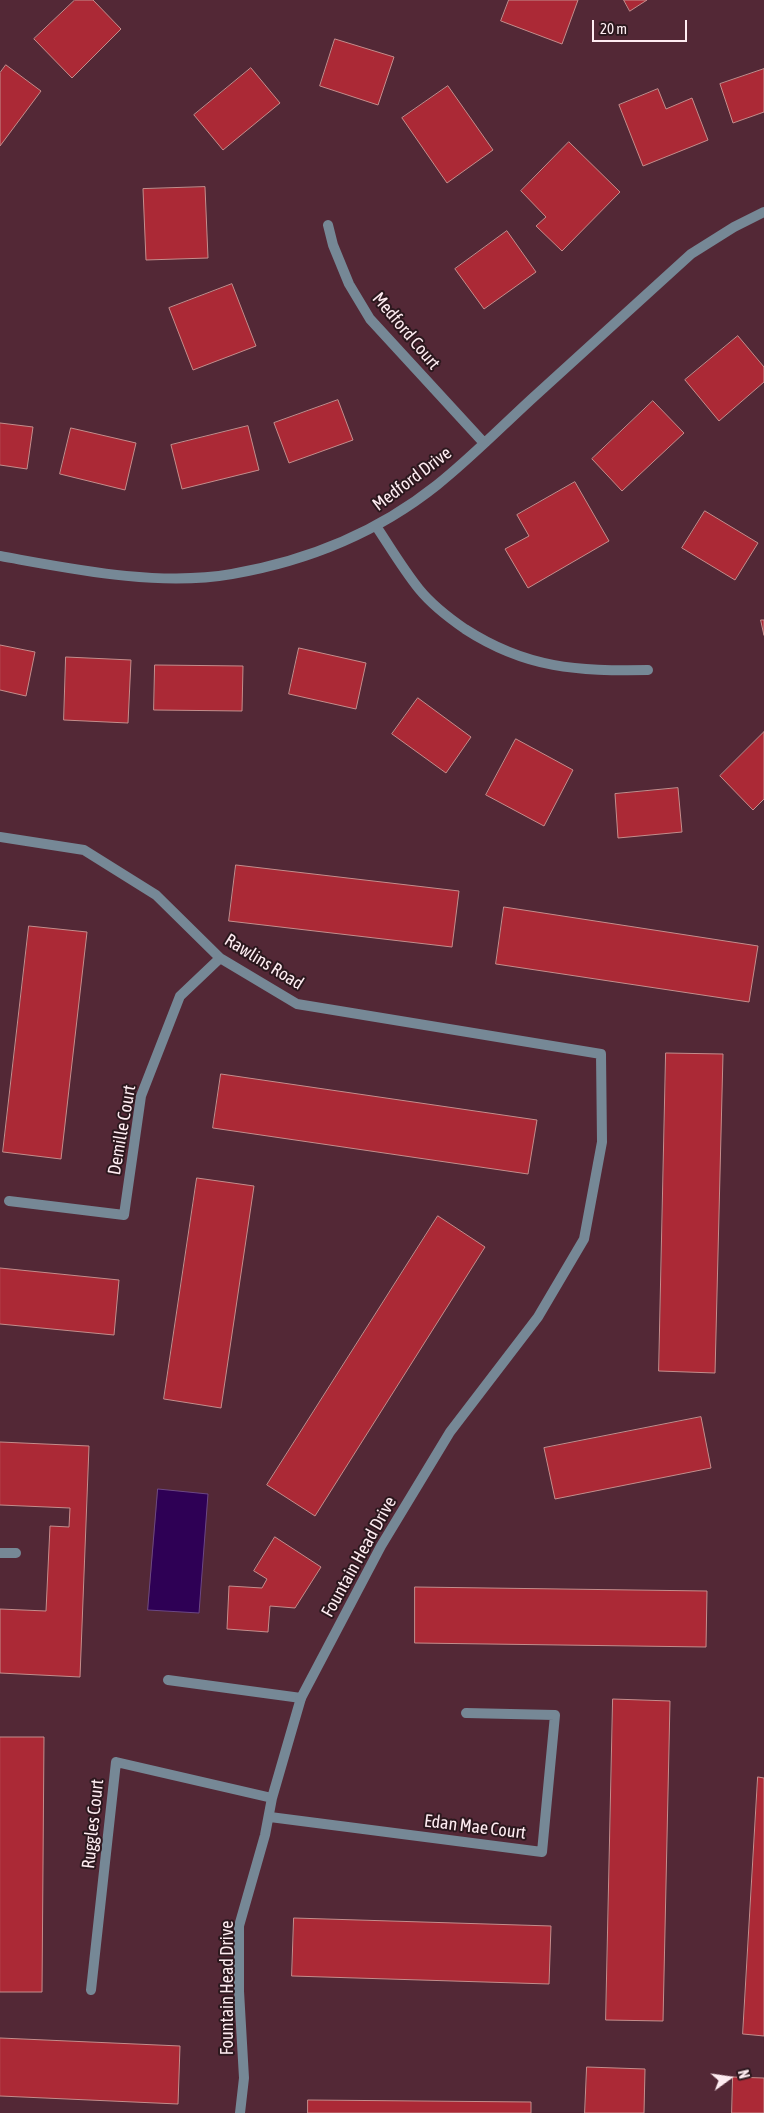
<!DOCTYPE html>
<style>
body{margin:0}
#map{position:relative;width:764px;height:2113px;overflow:hidden;background:#532836;font-family:"Asap Condensed",sans-serif}
canvas{display:block}
.north{position:absolute;left:704px;top:2053px;width:50px;height:50px;-webkit-text-stroke:4px #2c181e;paint-order:stroke;rotate:76deg;font-size:14px;font-weight:700;line-height:20px;text-align:center;color:#feecf1}
.north::after{content:'';display:block;margin:auto;width:18px;height:22px;background:#feecf1;clip-path:polygon(50% 0,100% 100%,50% 72%,0 100%)}
.scale{position:absolute;left:592px;top:20px;width:95px;height:22px;box-sizing:border-box;border:2px solid #feecf1;border-top:0;padding-left:6px;font-size:15px;line-height:18px;white-space:nowrap;color:#feecf1;-webkit-text-stroke:4px #2c181e;paint-order:stroke}
</style>
<div id="map">
<canvas width="764" height="2113"></canvas>
<div class="north">N</div>
<div class="scale">20 m</div>
</div>
<script>
const g = document.querySelector('canvas').getContext('2d');
g.lineJoin = 'round';
function paint(path, color) {
  g.fillStyle = color;
  g.fill(path, 'evenodd');
}
function trace(path, color, width, dash) {
  g.strokeStyle = color;
  g.lineWidth = width;
  g.lineCap = dash ? 'butt' : 'round';
  g.setLineDash(dash || []);
  g.stroke(path);
}
function label(font, color, halo, rows, align = 'center') {
  g.font = font + ' "Asap Condensed",sans-serif';
  g.lineWidth = 4;
  g.setLineDash([]);
  g.textBaseline = 'middle';
  g.strokeStyle = halo;
  g.fillStyle = color;
  for (const [text, x, y, turn = 0] of rows) {
    g.save();
    g.translate(x, y);
    g.rotate((+turn || 0) * Math.PI / 180);
    g.textAlign = isNaN(turn) ? turn : align;
    if (halo) g.strokeText(text, 0, 0);
    g.fillText(text, 0, 0);
    g.restore();
  }
}
const water = new Path2D(`
 M158 1489 208 1494 199 1613 148 1610Z`);
const building = new Path2D(`
 M75 0H93L121 29 72 78 34 39Z
 M509 0H578L562 44 501 21Z
 M624 0H647L630 11Z
 M335 39 394 57 378 105 320 86Z
 M6 65 41 91 0 146V73Z
 M251 68 280 103 223 150 194 115Z
 M764 69V112L733 123 720 84Z
 M448 86 493 150 447 183 402 118Z
 M658 89 666 109 692 98 708 140 643 166 619 105Z
 M569 142 620 192 562 251 536 226 546 217 521 191Z
 M205 187 208 258 146 260 143 189Z
 M507 231 536 272 484 309 455 269Z
 M232 284 256 346 193 370 169 308Z
 M738 336 764 367V382L719 421 685 380Z
 M338 400 353 440 289 463 274 423Z
 M653 401 684 433 622 491 592 459Z
 M0 423 33 427 27 469 0 465Z
 M248 426 259 470 182 489 171 445Z
 M71 428 136 443 125 490 60 474Z
 M575 482 609 541 528 588 505 549 529 536 517 515Z
 M705 511 758 543 735 580 682 548Z
 M761 620H764V635Z
 M0 645 35 652 26 696 0 690Z
 M299 648 366 663 356 709 289 694Z
 M66 657 131 660 128 723 64 720Z
 M155 665 243 666 242 711 154 710Z
 M418 698 471 737 446 773 392 734Z
 M764 732V799L753 810 720 776Z
 M516 739 573 770 544 826 486 795Z
 M678 788 682 832 618 838 615 794Z
 M236 865 459 891 452 947 229 921Z
 M504 907 758 946 749 1002 496 964Z
 M29 926 87 932 61 1159 3 1152Z
 M666 1053 723 1054 715 1373 659 1371Z
 M221 1074 537 1120 528 1174 213 1128Z
 M197 1178 254 1186 221 1408 164 1399Z
 M438 1216 485 1247 315 1516 267 1485Z
 M0 1268 119 1280 114 1335 0 1324Z
 M701 1417 711 1468 555 1499 544 1448Z
 M0 1442 89 1446 80 1677 0 1673V1609L46 1611 50 1526 69 1527 70 1508 0 1505Z
 M275 1537 321 1567 295 1608 270 1606 268 1632 227 1629 229 1586 262 1588 267 1579 254 1571Z
 M415 1587 707 1591 706 1647 415 1643Z
 M613 1699 670 1701 663 2021 606 2020Z
 M0 1737H44L42 1992H0Z
 M758 1777 764 1778V2036L743 2034Z
 M294 1918 551 1926 549 1984 292 1976Z
 M0 2038 180 2046 178 2104 0 2096Z
 M587 2067 645 2069 644 2113H585Z
 M733 2077 764 2078V2113H732Z
 M308 2100 531 2102V2113H308Z`);
const lane = new Path2D(`
 M168 1680 301 1698`);
const street = new Path2D(`
 M328 225 333 245 349 284 370 319 484 443
 M376 526C390 547 403 569 419 589 432 605 449 618 465 629 527 669 577 671 648 670
 M0 556C73 569 158 587 232 574 307 561 378 532 437 485 472 457 503 425 536 395 588 348 640 301 691 254L734 227 764 212
 M0 837 84 850 156 895 220 958 297 1004 601 1054 602 1142 584 1239 538 1317 450 1432 381 1546 301 1698 272 1798 265 1835 239 1926V1991L244 2078 240 2113
 M9 1201 124 1215 141 1096 180 996 220 958
 M0 1553H16
 M270 1817 542 1852 555 1715 466 1713
 M91 1990 116 1762 272 1798`);
const streetNames = [
 ["Medford Court",406,331,50],
 ["Medford Drive",412,479,-37],
 ["Rawlins Road",264,962,32],
 ["Demille Court",122,1130,-80],
 ["Fountain Head Drive",359,1557,-61],
 ["Ruggles Court",93,1824,-84],
 ["Edan Mae Court",475,1827,7],
 ["Fountain Head Drive",227,1988,-90]
];
paint(water, '#2e0055');
trace(water, '#6c4784', 1);
paint(building, '#ab2936');
trace(building, '#c48d8c', 1);
trace(lane, '#768896', 10);
trace(street, '#768896', 10);
label('18px', '#feecf1', '#2c181e', streetNames);
</script>
